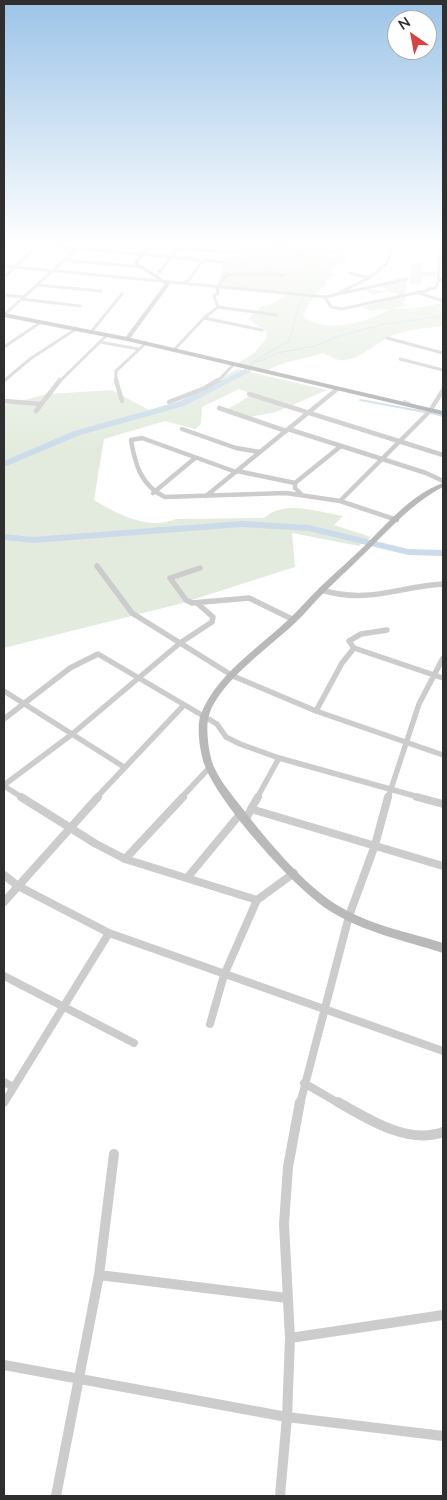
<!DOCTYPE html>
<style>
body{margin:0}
#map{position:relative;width:447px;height:1500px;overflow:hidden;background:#fff;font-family:Lato,sans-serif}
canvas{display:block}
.frame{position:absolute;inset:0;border:5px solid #2f2f2f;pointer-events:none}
.north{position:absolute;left:387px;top:10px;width:50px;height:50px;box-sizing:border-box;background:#fff;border:1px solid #acacac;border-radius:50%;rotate:327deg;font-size:14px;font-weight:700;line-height:20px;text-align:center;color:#2f2f2f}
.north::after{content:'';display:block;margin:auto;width:18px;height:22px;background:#d74340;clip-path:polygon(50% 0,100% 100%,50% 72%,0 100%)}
</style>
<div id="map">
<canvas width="447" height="1500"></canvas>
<div class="frame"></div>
<div class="north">N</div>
</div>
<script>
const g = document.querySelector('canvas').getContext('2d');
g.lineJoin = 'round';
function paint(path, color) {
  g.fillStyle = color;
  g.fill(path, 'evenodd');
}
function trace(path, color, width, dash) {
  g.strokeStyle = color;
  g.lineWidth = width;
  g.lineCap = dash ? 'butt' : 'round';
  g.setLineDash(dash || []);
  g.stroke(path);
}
const green = new Path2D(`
 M288 242H358V246L373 249 358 248 357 251 365 253 354 255 357 247H348L345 251 348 253 344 255 347 259 344 262H347L345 265 339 264 330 272 337 275 325 280V285C315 291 308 305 303 316 326 335 367 322 391 309L371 311 362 307 404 297 407 300 401 302 408 305 393 309 415 308 443 303V326C425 328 406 329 389 337 374 344 360 361 341 360 334 360 330 355 323 353 304 360 285 360 267 371L237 364 254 353 266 339 267 332 248 319 262 306 270 305 289 294 216 286C222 280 220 271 223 263 232 238 265 246 285 248Z
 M412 262 424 263 423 272 437 271 436 277 422 276 421 285 409 284Z
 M407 280 405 295H397L399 294 388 291 373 295 365 290C374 288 380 292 389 290L379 286Z
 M237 369 327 390 276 412 250 417 228 409 253 394 239 389 202 407 201 424 195 429 165 421 104 439 94 500C116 514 150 531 176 519L264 518C284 499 319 512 343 516L334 525 371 537 359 546 292 533 295 567 179 604 4 648V405L48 394 112 390 149 410 182 400Z`);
const streamFar1 = new Path2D(`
 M233 253 241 262 239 268 299 270
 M253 362 261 361 277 353 315 346 339 336 384 324 443 316
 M248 371 253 362 289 341 300 302 345 249 344 242`);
const stream = new Path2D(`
 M360 400 425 412
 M404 401 410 403
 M428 412 443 416`);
const river = new Path2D(`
 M245 369 252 371 184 406 80 435 4 467V461L74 431 178 402Z
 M242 521 309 525 408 549 443 550V556L408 555 309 531 242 527 33 543 4 540V534L33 537Z`);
const streetFar4 = new Path2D(`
 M11 242 224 262
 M4 247 11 242
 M282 247 315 248 337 252
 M179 248 184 242
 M109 251 117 242
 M298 255 315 248
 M64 260 143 267
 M4 266 325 297 407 279
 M350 273 369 278
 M156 276 179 248 237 253 246 244 282 247 286 242
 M4 277 39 244
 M438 281 441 242
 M182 283 189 280 202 261
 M37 285 101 291
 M419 293 443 301
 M337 294 369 278 387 263 395 242
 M4 295 24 297
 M325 297 331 307 342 309 425 291 436 287 438 281 443 279
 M21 299 80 306
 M218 307 276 315
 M4 315 84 242
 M204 318 262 330
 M91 332 122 294
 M387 338 443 353
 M100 342 138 349
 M4 347 41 322
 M174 350 204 318 218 307 214 296 218 293 217 287 228 274 284 275
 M400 359 443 370
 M4 381 30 359 76 329
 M59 382 107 335
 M116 382V371L146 343
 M217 382 233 365`);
const streetFar3 = new Path2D(`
 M116 380 122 401
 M249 394 443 455
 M4 401 41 404
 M169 402 205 388 218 380
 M219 408 286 431
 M36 411 60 380
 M182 429 236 448 260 452
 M288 429 426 473 443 481
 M237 471 295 483
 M236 472 142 438 131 440C135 464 141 486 165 497L286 493 340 501 430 411 443 390
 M153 493 195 458
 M301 494 295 488V483L341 446
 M206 496 336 390
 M340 501 397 520`);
const streetFar2 = new Path2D(`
 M97 566 132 613 233 676 316 711 443 755
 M200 568 170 578 186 600 192 603 249 598 294 620
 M321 590C370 604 396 587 443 584
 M387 630 361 634 349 641 354 648 443 678
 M4 691 124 767
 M316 711 342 663 354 648
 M4 719 70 668 98 654 217 724 226 737 240 744 279 758 422 798
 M4 785 71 735 180 643 212 622 213 617 198 604
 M4 786 23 798
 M96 798 183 706
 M181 798 210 767
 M257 798 279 758
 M388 798 419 704 443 658`);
const streetFar1 = new Path2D(`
 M21 797 96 844 125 859 257 900
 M417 797 443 804
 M251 809 258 797
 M246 819 251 809 443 866
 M125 859 183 797
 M4 875 18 886 109 933 443 1051
 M187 878 241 813
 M4 902 98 797
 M4 976 134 1043
 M210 1024 224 975 257 900 294 873
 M4 1082 13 1087
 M304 1083 340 1104
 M4 1103 109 933
 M300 1104 349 916 375 845 388 797`);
const street = new Path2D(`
 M338 1102C368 1119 408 1145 443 1132
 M99 1275 287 1298
 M290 1338 443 1315
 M4 1365 287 1417 443 1436
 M56 1496 99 1275 114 1154
 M280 1496 287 1417 290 1338 284 1224 288 1167 300 1102`);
const secondary = new Path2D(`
 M151 242H155L138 263 170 284 129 340H125V338L165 284 133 263Z
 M443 483V487C412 503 390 529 365 553 345 573 323 592 304 614 278 642 220 679 209 715 205 727 209 756 214 767 221 782 232 795 242 808 266 839 304 885 337 905 369 925 408 932 443 943V953C406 941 363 932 330 911 295 889 219 804 205 766 200 754 196 725 201 714 218 670 270 641 301 607 319 587 339 570 358 552 384 528 409 495 443 483Z`);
const primary = new Path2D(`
 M4 313 127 337 443 411V415L127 341 4 317Z`);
paint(green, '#e3ebde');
trace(streamFar1, '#cbdbe9', 1);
trace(stream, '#cbdbe9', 2);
paint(river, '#cbdbe9');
trace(streetFar4, '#ccc', 3);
trace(streetFar3, '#ccc', 4.5);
trace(streetFar2, '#ccc', 5.5);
trace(streetFar1, '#ccc', 8);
trace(street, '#ccc', 10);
paint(secondary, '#b9b9b9');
paint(primary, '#a7a7a7');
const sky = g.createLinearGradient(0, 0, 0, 452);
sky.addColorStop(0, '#9cc4e8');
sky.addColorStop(0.54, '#fff');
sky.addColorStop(1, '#ffffff00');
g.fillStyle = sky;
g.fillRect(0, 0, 447, 452);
</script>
